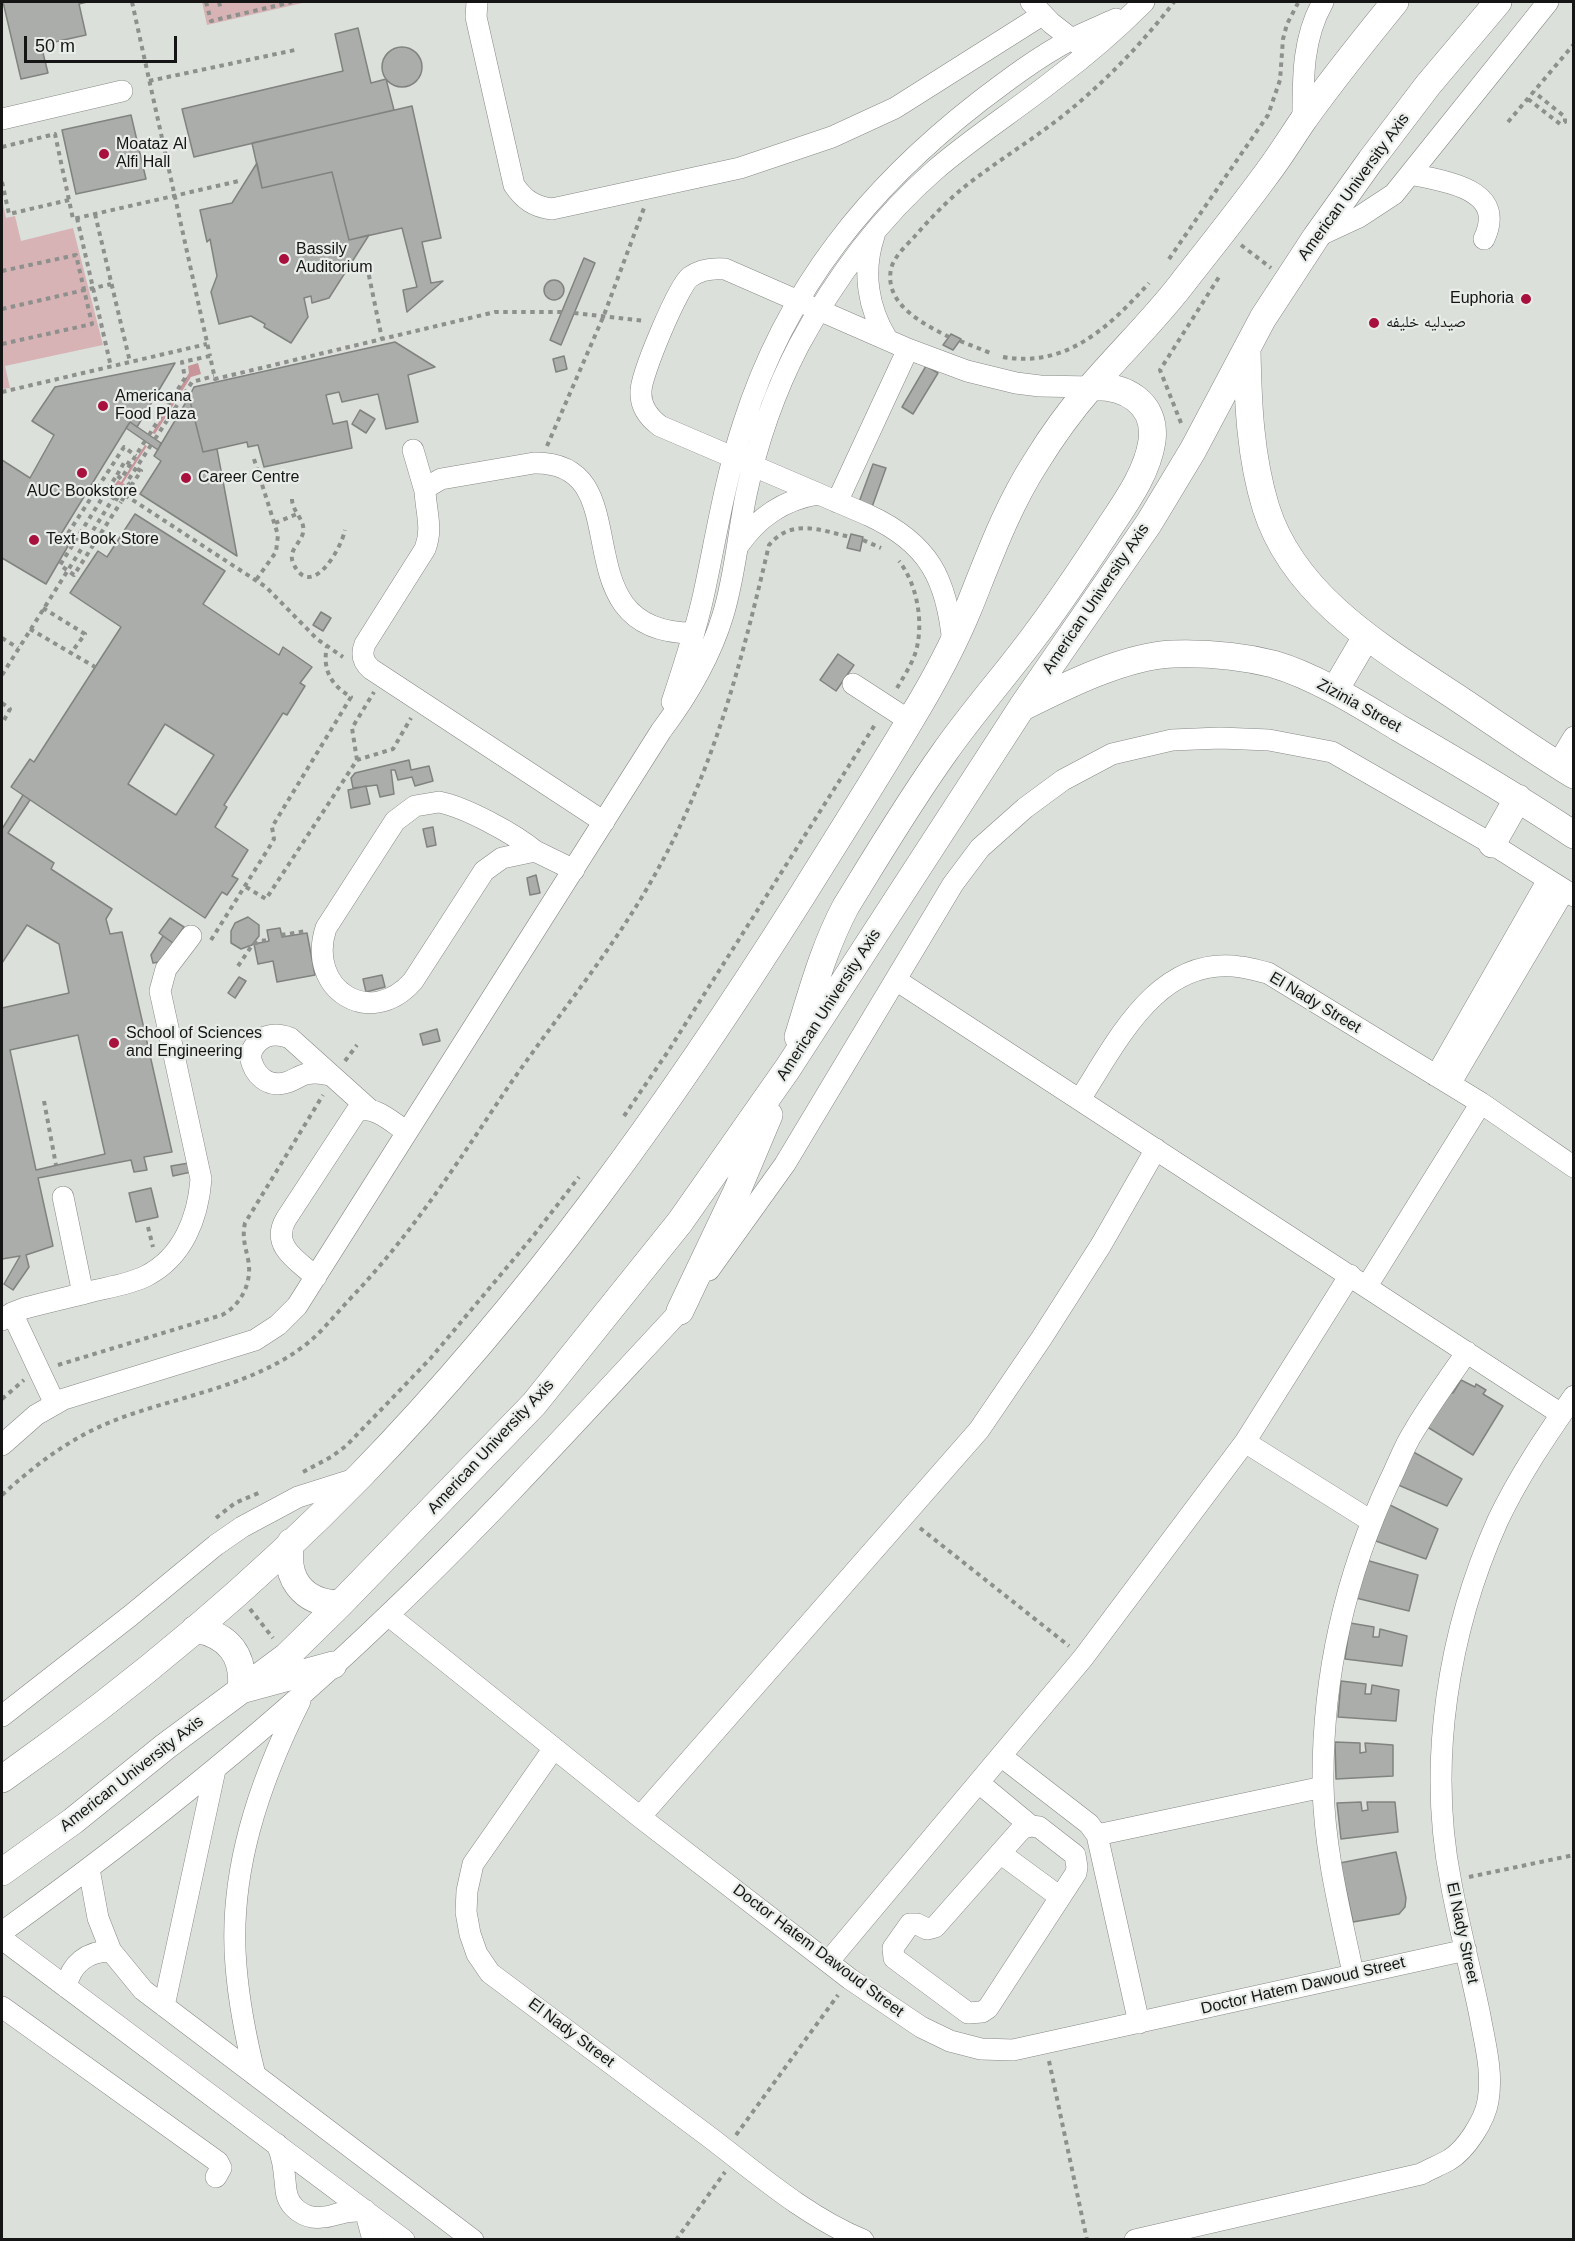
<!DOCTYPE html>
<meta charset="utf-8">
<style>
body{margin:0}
#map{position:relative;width:1575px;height:2241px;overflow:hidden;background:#dce0db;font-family:Helvetica,sans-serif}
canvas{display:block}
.frame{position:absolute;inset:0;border:3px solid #141514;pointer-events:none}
.scale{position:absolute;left:24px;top:36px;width:153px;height:27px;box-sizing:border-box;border:3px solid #141514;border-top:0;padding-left:8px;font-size:18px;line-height:21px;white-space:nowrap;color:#141514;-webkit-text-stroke:4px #e9ede9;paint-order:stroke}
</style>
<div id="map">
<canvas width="1575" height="2241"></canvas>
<div class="frame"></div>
<div class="scale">50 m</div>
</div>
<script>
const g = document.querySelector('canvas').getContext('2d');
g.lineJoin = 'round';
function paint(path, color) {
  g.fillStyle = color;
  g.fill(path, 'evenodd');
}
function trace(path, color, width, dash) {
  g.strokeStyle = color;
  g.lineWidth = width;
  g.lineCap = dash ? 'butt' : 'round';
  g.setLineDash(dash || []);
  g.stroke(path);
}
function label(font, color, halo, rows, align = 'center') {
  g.font = font + ' Helvetica,"Noto Naskh Arabic",sans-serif';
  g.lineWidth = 4.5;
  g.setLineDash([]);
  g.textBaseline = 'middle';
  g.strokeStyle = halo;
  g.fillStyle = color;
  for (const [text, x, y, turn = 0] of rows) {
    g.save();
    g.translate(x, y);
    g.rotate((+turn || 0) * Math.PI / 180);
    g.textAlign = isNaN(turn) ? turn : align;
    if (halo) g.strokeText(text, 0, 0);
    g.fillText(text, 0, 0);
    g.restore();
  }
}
const green = new Path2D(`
 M202 2H307L207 25Z
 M2 199 6 218 15 216 21 241 73 228 103 345 5 366 10 388 2 389Z`);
const water = new Path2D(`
 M198 363 201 374 191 377 155 434 152 433 189 373 188 366Z
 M145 445 147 446 123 483 127 486 120 496 111 490 118 480 121 482Z`);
const building = new Path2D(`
 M3 2H87L79 4 86 35 41 45 48 73 21 79Z
 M358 28 371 83 386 79 394 110 194 157 182 109 343 71 335 34Z
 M382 67a20 20 0 1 1 40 0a20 20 0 1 1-40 0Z
 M412 106 441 238 422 242 431 283 443 281 407 312 403 290 417 287 402 228 349 240 332 172 262 188 252 143Z
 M131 115 146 179 76 194 62 130Z
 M257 163 262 188 332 172 349 240 369 235 329 298 312 303 311 296 304 298 308 317 291 343 264 327 265 324 251 316 219 324 211 292 217 276 210 239 207 242 200 210 232 203Z
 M584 258 595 263 561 345 550 340Z
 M544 290a10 10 0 1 1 20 0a10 10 0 1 1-20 0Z
 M951 334 961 339 953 350 943 345Z
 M395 342 435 367 408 375 418 422 386 429 378 394 342 402 339 392 326 395 333 424 347 421 352 448 264 467 258 445 248 447 247 442 203 452 189 397 194 387Z
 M564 356 567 369 556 372 553 359Z
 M175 363 137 427 130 422 58 539 68 546 46 584 2 558V460L30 478 54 435 32 421 55 387Z
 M926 366 938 373 913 414 902 407Z
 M189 397 203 452 217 449 237 556 140 494 161 461 154 456Z
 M360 410 375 419 366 433 352 424Z
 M130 422 161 443 158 450 126 428Z
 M873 464 886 468 872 507 859 502Z
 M135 514 225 571 203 604 279 655 283 647 312 667 300 683 305 686 287 715 283 713 224 805 227 807 215 827 248 850 232 876 238 879 227 895 222 892 205 918 11 787 30 759 34 762 121 627 70 593 98 551 107 557ZM165 724 214 755 176 815 128 784Z
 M851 534 863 537 860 551 847 548Z
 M321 612 331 618 323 631 313 625Z
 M838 654 854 665 836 691 820 680Z
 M409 760 411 770 429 766 433 781 415 786 412 777 398 780 395 770H391L394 794 380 797 377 785 353 788 351 778 355 773Z
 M366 786 370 804 351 808 348 790Z
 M23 795 30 800 8 833 54 863 51 869 112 909 106 919 110 934 122 932 172 1152 144 1157 147 1170 134 1172 131 1160 38 1178 53 1246 26 1255 29 1267 13 1290 4 1284 20 1256 2 1259V1008L69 993 59 944 27 925 2 963V829ZM78 1035 105 1154 36 1170 10 1050Z
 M433 827 436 845 427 847 423 829Z
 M536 875 540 893 530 895 527 878Z
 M248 917 259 925V936L252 945 241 949 231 943V931L235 923Z
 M170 918 184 927 173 943 159 933Z
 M280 928 282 937 307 933 315 975 277 982 273 961 258 964 254 944 269 941 267 930Z
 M163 936 173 943 160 962 153 963 151 955Z
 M382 975 385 987 366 992 363 979Z
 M239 977 246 981 235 998 228 993Z
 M437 1029 440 1041 423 1045 420 1034Z
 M189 1163 191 1172 173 1176 171 1166Z
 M151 1188 158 1217 136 1222 129 1193Z
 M1461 1380 1475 1387 1476 1384 1486 1390 1483 1394 1503 1406 1473 1455 1424 1425 1445 1390 1453 1393Z
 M1408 1449 1462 1479 1447 1506 1396 1484Z
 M1382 1501 1438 1529 1426 1559 1373 1540Z
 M1359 1558 1418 1575 1409 1611 1352 1597Z
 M1350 1623 1374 1627 1373 1637H1379L1380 1629 1407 1636 1402 1666 1345 1659Z
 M1341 1681 1366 1684 1365 1694H1371L1372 1685 1399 1690 1396 1721 1338 1717Z
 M1335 1742 1360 1743V1753L1366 1752 1365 1743 1393 1745V1776L1336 1779Z
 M1361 1802 1362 1811 1368 1810 1367 1802H1395L1398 1832 1341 1839 1337 1803Z
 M1396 1852 1406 1898 1405 1907 1399 1914 1353 1922 1340 1863Z`);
const path = new Path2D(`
 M132 2 210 356
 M206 2 211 21 292 2
 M219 2 221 10
 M149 81 295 50
 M1528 99 1560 124 1565 122V117L1534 92
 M1508 122 1574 44
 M2 147 55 134 73 219 239 181
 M2 182 9 214 69 200
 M95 214 130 362
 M77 218 111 367
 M1241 245 1271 268
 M1169 259 1268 115 1280 80 1283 39 1287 24 1298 3
 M367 266 382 339
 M2 271 76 255 92 324 2 344
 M2 309 111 284
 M574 313 645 321
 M949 337C924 324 884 305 891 269 894 256 907 245 915 236 930 219 946 202 963 188 998 160 1036 138 1070 110 1109 78 1144 41 1174 2
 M960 341 993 354
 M1003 357C1067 368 1109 327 1149 283
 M2 392 207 344
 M1181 423 1160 370 1219 277
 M149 435 185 378 182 362 210 356 215 379 495 312H562
 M155 439 192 382 214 376
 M145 441 121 479 117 475 106 492 121 502 131 486 127 482 151 445
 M547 446 604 315 644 208
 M254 459 278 535 276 552 256 580
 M117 475 125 461 130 464
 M131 486 141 471 136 468
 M106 492 60 565 74 575 121 502
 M125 495 266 587 317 639 343 657
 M292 499C292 512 306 520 303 533 300 544 288 550 293 563 311 602 341 549 345 530
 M275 523 297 514
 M863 540 881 548
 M63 541 124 447 136 456
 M43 608 85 634 71 653
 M30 629 95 667
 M2 638 18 648
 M2 675 114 497
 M897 688C904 676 912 664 916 651 924 622 917 584 899 561
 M2 703 10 709 2 724
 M357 760 352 728 374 692
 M246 887 266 899 357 760 393 749 411 718
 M281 935 307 931
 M211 940 270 846 274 839 272 827 351 697C331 685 322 670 327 646
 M238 966 253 944 264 941V938L268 937
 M345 1061 357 1045
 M44 1101 56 1165
 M624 1116 667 1053 876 723
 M148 1227 153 1247
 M58 1365 222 1315C241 1305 253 1282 248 1259 245 1245 242 1237 245 1223L323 1095
 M2 1399 24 1380
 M303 1472 331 1457 346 1446 430 1359 534 1235 579 1177
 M2 1495C35 1465 70 1438 113 1421 176 1396 248 1388 304 1346 321 1333 334 1316 349 1300 407 1239 449 1176 496 1105 546 1029 608 958 653 878 714 771 741 664 769 545 792 518 820 530 850 537
 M216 1518 235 1503 261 1492
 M920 1528 1069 1646
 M250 1609 273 1638
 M1469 1877 1574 1855
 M1049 2061 1087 2240
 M736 2135 838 1995
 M676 2240 725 2172`);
const minor = new Path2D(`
 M477 2 476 17 514 185C524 200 535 207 552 209L740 168 832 137 895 108 1042 15
 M1031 2 1051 23 1082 47
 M2 119 122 91
 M1303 121C1303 79 1302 39 1323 2
 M1411 174C1444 182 1508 188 1484 239
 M874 236C862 272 868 308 887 339
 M1316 237 1359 217 1394 194 1548 2
 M413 450 425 491
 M837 502 908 349
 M738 546C758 517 783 500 818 494
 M953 644C947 579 929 543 868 515L660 426C648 417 640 406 641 391 641 375 678 286 690 277 701 269 713 268 725 269L908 349 967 371 1016 383 1040 386 1091 387
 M853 684 910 721
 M672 702C684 666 696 630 704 593 716 537 725 480 743 425 786 289 869 187 980 101 1009 79 1038 57 1070 40 1085 32 1101 26 1116 19
 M1557 765 1574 737
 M439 802C465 807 515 834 535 851L502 858 484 871 413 981C370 1030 306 989 326 928L395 821 415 806Z
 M604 822 371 669C363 662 361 654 365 644L425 549C433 529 426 512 425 491L429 486 441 479 534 463C646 461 554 634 694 633
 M535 851 574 870
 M896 980 1561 1414
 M330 1075C322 1073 314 1072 306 1074 299 1076 294 1080 288 1082 267 1089 253 1074 250 1055 257 1036 272 1031 290 1038L369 1109
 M1436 1076 1548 880
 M1450 1084 1564 891
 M1080 1099C1117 1042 1158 954 1241 967 1250 968 1259 971 1268 973L1481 1103 1574 1167
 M63 1197 83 1294
 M709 1270 785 1164 953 884 980 848 1025 808 1063 780 1112 754 1172 740 1220 738 1269 740 1332 752 1492 844 1574 896
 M316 1277C298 1261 270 1246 286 1219L356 1112C373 1103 393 1123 407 1132
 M1367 1286 1481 1103
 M12 1313 55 1404
 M2 1320 12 1313 25 1308C48 1302 70 1297 93 1291 110 1287 130 1284 146 1276 183 1257 198 1218 201 1179L160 991 166 969 191 936
 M1245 1442 1371 1521
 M2 1445 36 1415 64 1399 255 1340 278 1325 297 1306 661 731C688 695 710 658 723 615 735 576 738 535 746 495 757 443 775 391 799 345 834 280 880 218 935 170 973 137 1016 110 1055 79 1086 56 1117 29 1144 2
 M388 1615 640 1817 850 1979 921 2027 950 2041 981 2049 1013 2050 1466 1950
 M2 1716 130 1616 216 1545 242 1527 298 1497 358 1478
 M554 1748 473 1864 467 1891 466 1912 470 1934 477 1954 490 1973C564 2028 638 2084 712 2139 759 2175 807 2217 863 2240
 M1001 1756 1089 1824 1097 1835 1139 2023
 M979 1783 1031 1826
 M640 1817 979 1430 1041 1339 1101 1245 1156 1149
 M1031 1826 1039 1827 1075 1855 1077 1867 1076 1873 988 2008 982 2012 968 2013 898 1961 894 1958 893 1948 910 1924H917L927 1929 935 1927 1018 1833 1023 1828Z
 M1097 1835 1323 1787
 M1000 1853 1060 1897
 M89 1869 98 1918 111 1951 143 1990 473 2240
 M2 1932C137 1835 268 1731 388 1615 490 1518 584 1414 680 1311L688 1300
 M2 1939 404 2240
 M828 1962 1083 1658 1245 1442 1350 1275
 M1353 1973C1340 1912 1324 1848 1323 1785 1322 1679 1345 1576 1390 1480 1398 1464 1404 1446 1414 1431 1430 1404 1449 1378 1467 1352
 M66 1987C71 1964 87 1951 111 1951
 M164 2006 215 1770
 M2 2007 218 2162 221 2168 216 2177
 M255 2075C246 2039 239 2003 236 1966 228 1873 259 1783 300 1701
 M277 2144C284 2160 284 2173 286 2190 288 2208 306 2220 323 2217 330 2217 335 2214 342 2213 349 2211 357 2211 365 2210L373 2240
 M1135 2240 1421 2174C1430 2169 1440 2165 1449 2160 1466 2150 1485 2120 1488 2101 1493 2072 1485 2044 1480 2016 1471 1971 1459 1927 1451 1883 1427 1763 1448 1631 1498 1520 1519 1476 1546 1436 1574 1396`);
const major = new Path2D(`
 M1247 350C1248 403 1250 456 1266 508 1294 597 1382 648 1456 697 1495 723 1533 750 1574 775
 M1335 690 1366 637
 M1023 707C1067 685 1125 656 1173 654 1206 653 1241 656 1273 664 1315 676 1361 705 1399 728 1458 762 1517 797 1574 835
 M1492 844 1518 798
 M798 1037C812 992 824 947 846 906 878 854 909 802 944 753 972 713 1004 677 1033 638 1059 604 1082 569 1105 534 1123 506 1147 475 1152 441 1157 402 1124 385 1091 387
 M680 1311 737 1191 769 1115
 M291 1542C284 1578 302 1603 340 1604
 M195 1629C229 1635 245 1656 241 1690L333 1665
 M2 1779C127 1691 253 1586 360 1476 531 1300 672 1102 803 894 839 836 876 778 911 719 933 683 953 646 969 607 989 557 1007 507 1036 462 1052 436 1070 411 1090 388 1120 353 1153 321 1181 285 1209 249 1238 213 1265 176 1279 158 1291 138 1304 119 1333 79 1364 40 1395 2
 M2 1872 73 1821 166 1746 287 1656 340 1604 534 1404 680 1222 788 1068 1022 707 1149 523 1193 450 1263 318 1316 237 1371 160 1428 85 1498 2`);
const markers = [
 [104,154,6,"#a8113d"],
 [284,259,6,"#a8113d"],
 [1526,299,6,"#a8113d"],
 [1374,323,6,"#a8113d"],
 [103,406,6,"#a8113d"],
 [82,473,6,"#a8113d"],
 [186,478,6,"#a8113d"],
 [34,540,6,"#a8113d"],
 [114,1043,6,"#a8113d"]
];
const poiNames = [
 ["Moataz Al",116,145],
 ["Alfi Hall",116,163],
 ["Bassily",296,250],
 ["Auditorium",296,268],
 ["Euphoria",1514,299,"right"],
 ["صيدليه خليفه",1386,323],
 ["Americana",115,397],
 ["Food Plaza",115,415],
 ["Career Centre",198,478],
 ["AUC Bookstore",82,492,"center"],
 ["Text Book Store",46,540],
 ["School of Sciences",126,1034],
 ["and Engineering",126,1052]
];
const streetNames = [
 ["American University Axis",1354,187,-54],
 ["American University Axis",1096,599,-56],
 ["Zizinia Street",1359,706,29],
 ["El Nady Street",1315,1003,31],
 ["American University Axis",829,1005,-57],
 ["American University Axis",491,1447,-47],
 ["American University Axis",132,1774,-38],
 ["El Nady Street",1462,1933,78],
 ["Doctor Hatem Dawoud Street",818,1951,37],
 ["Doctor Hatem Dawoud Street",1303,1986,-13],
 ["El Nady Street",571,2033,37]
];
paint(green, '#d7b3b5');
paint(water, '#c8969a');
paint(building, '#aaada9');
trace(building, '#80837f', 1.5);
trace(minor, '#858985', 22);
trace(major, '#858985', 28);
trace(path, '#8d908c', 4, [4.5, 4.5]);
trace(minor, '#fff', 21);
trace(major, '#fff', 27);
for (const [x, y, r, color] of markers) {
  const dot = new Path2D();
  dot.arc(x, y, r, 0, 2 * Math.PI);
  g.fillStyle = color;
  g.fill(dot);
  trace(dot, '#e9ede9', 2);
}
label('16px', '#141514', '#e9ede9', poiNames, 'left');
label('16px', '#141514', '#e9ede9', streetNames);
</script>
